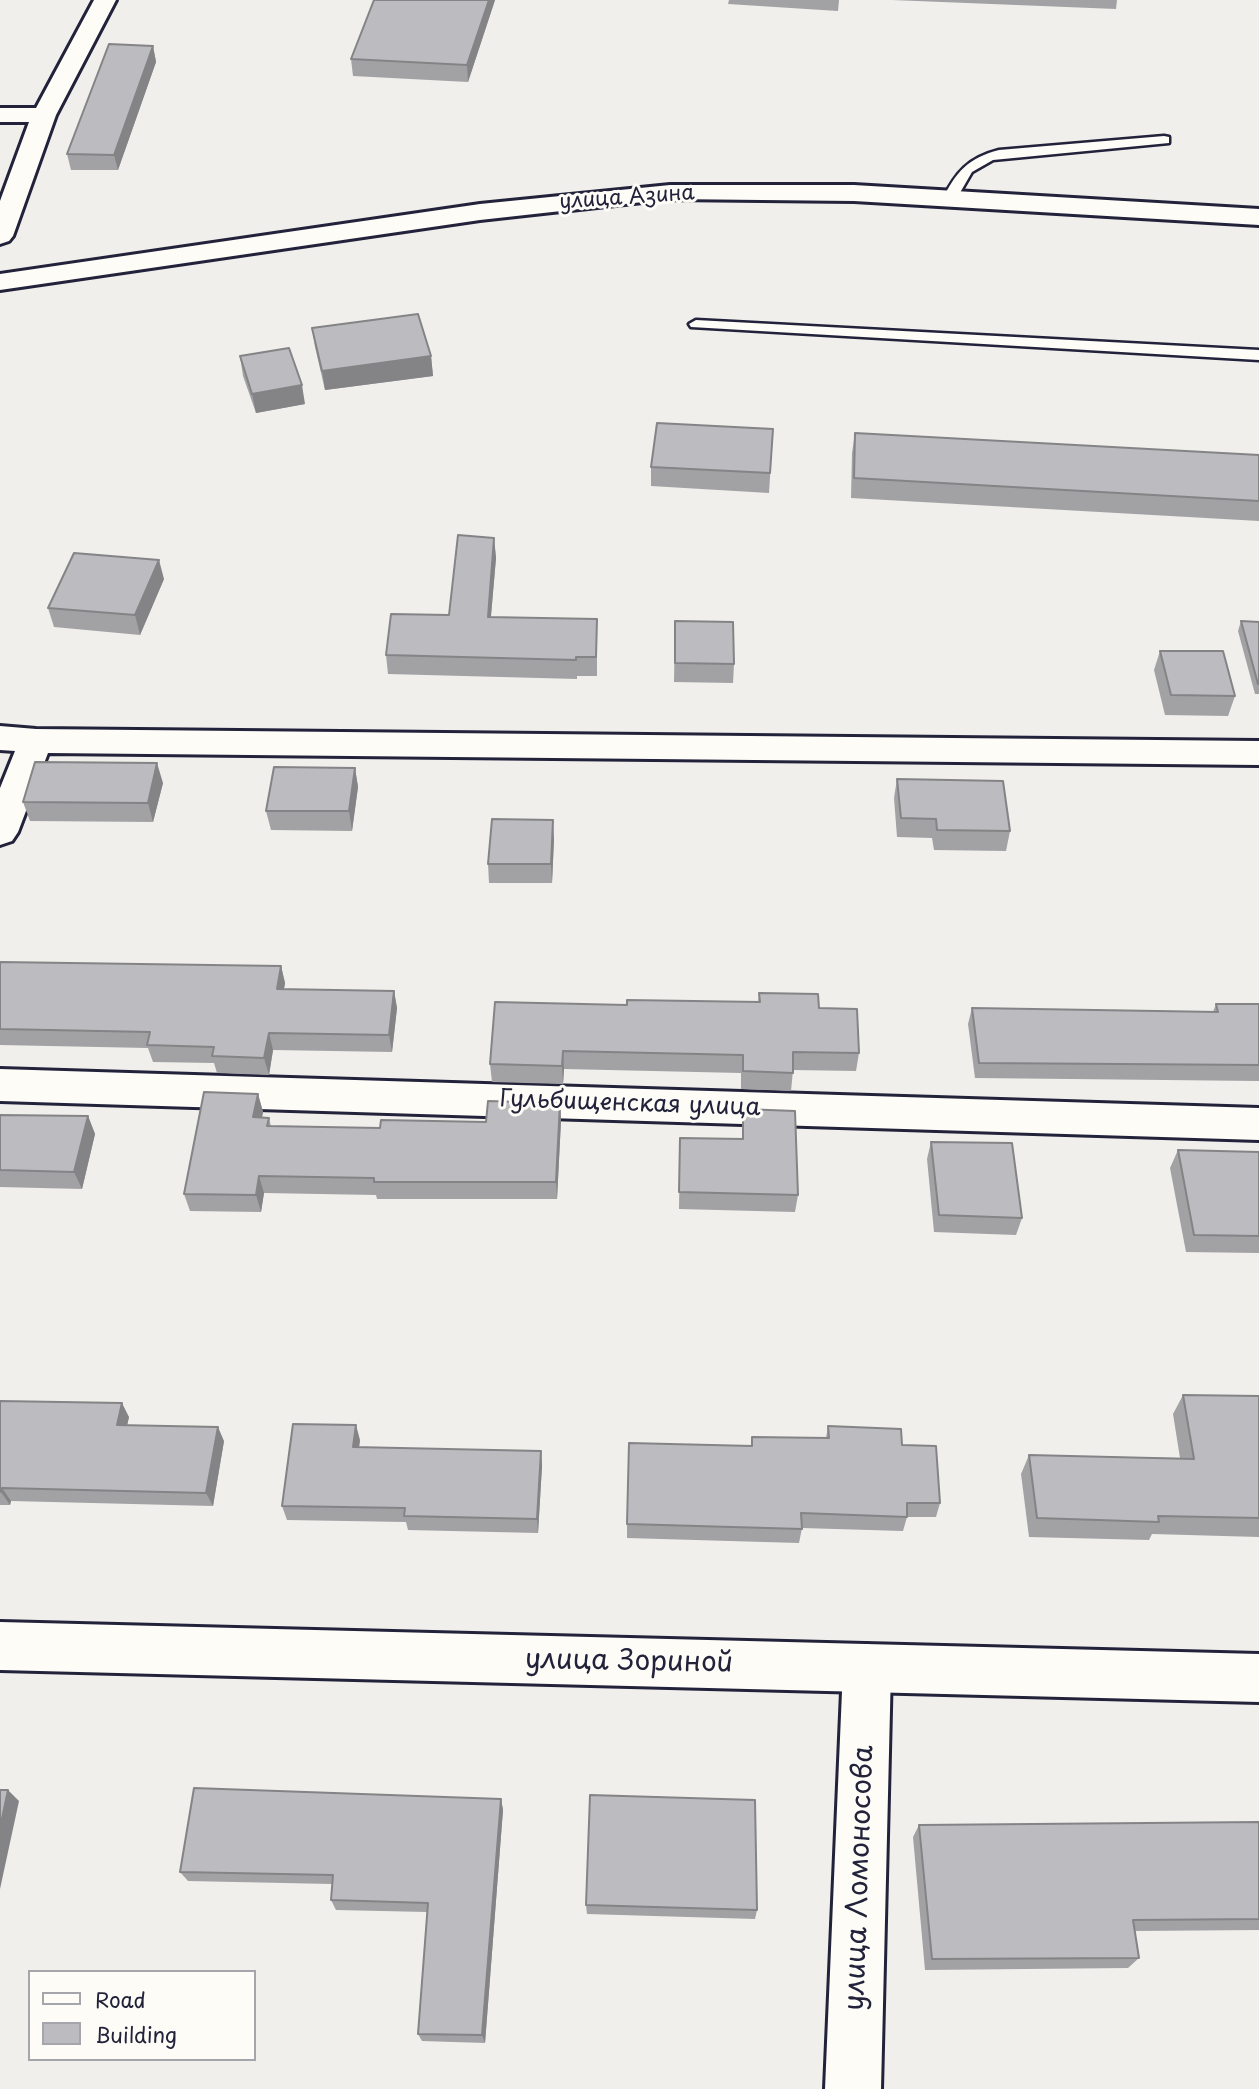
<!DOCTYPE html>
<meta charset="utf-8">
<style>
body{margin:0}
#map{position:relative;width:1259px;height:2089px;overflow:hidden;background:#f0efec;font-family:"Playpen Sans",sans-serif}
canvas{display:block}
.legend{position:absolute;left:28px;top:1970px;width:228px;height:91px;box-sizing:border-box;background:#fdfcf7;border:2px solid #a5a5ac;margin:0;padding:9px 12px;list-style:none;font-size:21px;color:#22223b}
.legend li{display:flex;align-items:center;gap:14px;height:35px}
.legend b{width:35px;border:2px solid #a5a5ac}
</style>
<div id="map">
<canvas width="1259" height="2089"></canvas>
<ul class="legend">
<li><b style="height:9px;background:#fdfcf7"></b>Road</li>
<li><b style="height:19px;background:#bcbcc0"></b>Building</li>
</ul>
</div>
<script>
const g = document.querySelector('canvas').getContext('2d');
g.lineJoin = 'round';
function trace(path, color, width, dash) {
  g.strokeStyle = color;
  g.lineWidth = width;
  g.lineCap = dash ? 'butt' : 'round';
  g.setLineDash(dash || []);
  g.stroke(path);
}
function paint(path, color) {
  g.fillStyle = color;
  g.fill(path, 'evenodd');
}
function label(font, color, halo, rows, align = 'center') {
  g.font = font + ' "Playpen Sans",sans-serif';
  g.lineWidth = 6;
  g.setLineDash([]);
  g.textBaseline = 'middle';
  g.strokeStyle = halo;
  g.fillStyle = color;
  for (const [text, x, y, turn = 0] of rows) {
    g.save();
    g.translate(x, y);
    g.rotate((+turn || 0) * Math.PI / 180);
    g.textAlign = isNaN(turn) ? turn : align;
    if (halo) g.strokeText(text, 0, 0);
    g.fillText(text, 0, 0);
    g.restore();
  }
}
const lane = new Path2D(`
 M1164 136 1169 137V143L993 160 972 172 954 203 942 200C956 172 968 158 999 150Z
 M696 320 1259 350V360L691 327 689 324Z`);
const street = new Path2D(`
 M94 0H116L56 115 13 236 9 241 0 244V201L29 122H0V108H36Z
 M0 726 36 729 1259 741V765L48 753 18 832 12 841 0 845V788L15 751 0 750Z
 M0 1069 1259 1108V1140L0 1101Z
 M867 1644 884 1651 891 1668 881 2089H825L843 1668 850 1651Z`);
const secondary = new Path2D(`
 M670 185H854L1259 209V225L854 201 670 199 480 220 0 290V274L480 204Z
 M0 1622 1259 1654V1702L0 1670Z`);
const wall = new Path2D(`
 M374 0H495L468 82 353 76 351 59Z
 M729 0H839L838 11 728 4Z
 M892 0H1117L1116 9Z
 M153 46 156 62 118 170H71L67 154Z
 M312 328 431 356 433 376 325 390 315 347Z
 M240 356 305 404 256 413 243 376Z
 M773 429 769 493 651 486V467Z
 M855 433 1259 455V521L851 498 852 453Z
 M494 538 496 558 491 617 597 619V676H577V679L388 674 386 655 449 615Z
 M164 579 140 635 54 627 48 608Z
 M675 621 734 664 733 683 674 682Z
 M1241 621 1259 622V694H1255L1238 631Z
 M1160 651 1235 696 1228 716 1165 715 1154 670Z
 M355 768 358 787 352 831 271 830 266 811Z
 M897 779 1010 831 1006 851 934 850 932 838 897 837 894 798Z
 M163 783 153 822 30 821 23 802Z
 M554 839 552 883H489L488 864Z
 M0 962 281 966 285 983 284 989 394 991 397 1008 392 1052 273 1050 269 1075 217 1073 214 1063 153 1062 148 1048 0 1045Z
 M759 993 819 1008 859 1053 856 1071 793 1070 791 1091 741 1089V1073L564 1069 563 1084 492 1082 490 1064 627 1005 758 1002Z
 M1216 1004H1259V1081L975 1078 968 1024 972 1008 1213 1012Z
 M258 1094 263 1112 262 1117 269 1118 271 1126 380 1128 486 1122 560 1103 561 1121 557 1199H377L376 1195 264 1193 261 1212 190 1211 184 1194Z
 M743 1109 798 1195 795 1212 679 1209 680 1138 742 1139Z
 M0 1115 88 1116 95 1134 82 1189 0 1187Z
 M931 1142 1022 1218 1016 1235 934 1232 927 1159Z
 M1178 1150 1259 1152V1253L1186 1252 1170 1168Z
 M1183 1395 1259 1396V1537L1152 1534 1149 1540 1029 1537 1021 1474 1029 1455 1180 1458 1173 1414Z
 M0 1401 129 1417 127 1425 224 1441 213 1506 11 1501 10 1505H0Z
 M828 1426 902 1445 940 1503 936 1517H907L903 1531 802 1528 799 1543 627 1538V1524L751 1446 752 1437 826 1438Z
 M360 1440 359 1447 541 1451 542 1466 538 1533 408 1530 406 1522 287 1520 282 1506Z
 M501 1799 503 1810 485 2043 422 2041 418 2034 427 1912 336 1910 331 1900 332 1884 188 1881 180 1872Z
 M1259 1822V1930L1135 1931 1139 1958 1128 1968 925 1970 913 1837 919 1825Z
 M586 1905 757 1910 755 1919 587 1914Z`);
const shadedWall = new Path2D(`
 M489 0H495L468 82 467 65Z
 M153 46 156 62 118 170 114 155Z
 M431 356 433 376 325 390 322 371Z
 M302 385 305 404 256 413 252 394Z
 M494 538 496 558 489 637 488 617Z
 M159 560 164 579 140 635 135 615Z
 M157 763 163 783 153 822 148 803Z
 M355 768 358 787 352 831 349 811Z
 M553 820 554 839 552 883 551 864Z
 M281 966 285 983 281 1006 277 989Z
 M394 991 397 1008 392 1052 389 1035Z
 M269 1033 273 1050 269 1075 264 1058Z
 M563 1051 564 1069 563 1084 562 1066Z
 M258 1094 263 1112 259 1135 253 1117Z
 M560 1103 561 1121 557 1199 556 1182Z
 M88 1116 95 1134 82 1189 74 1172Z
 M259 1176 264 1193 261 1212 256 1195Z
 M122 1403 129 1417 124 1439 117 1425Z
 M356 1425 360 1440 357 1462 353 1447Z
 M218 1427 224 1441 213 1506 206 1493Z
 M541 1451 542 1466 538 1533 537 1519Z
 M2 1488 11 1501 10 1505 1 1492Z
 M8 1790 19 1801 0 1889V1828Z
 M501 1799 503 1810 485 2043 482 2035Z`);
const building = new Path2D(`
 M374 0H489L467 65 351 59Z
 M109 44 153 46 114 155 67 154Z
 M418 314 431 356 322 371 312 328Z
 M289 348 302 385 252 394 240 356Z
 M657 423 773 429 770 473 651 467Z
 M855 433 1259 455V501L854 478Z
 M458 535 494 538 488 617 597 619 596 657H576V660L386 655 391 614 449 615Z
 M74 553 159 560 135 615 48 608Z
 M675 621 733 622 734 664 675 663Z
 M1241 621 1259 622V684H1258Z
 M1160 651H1223L1235 696 1171 695Z
 M35 762 157 763 148 803 23 802Z
 M274 767 355 768 349 811H266Z
 M897 779 1003 781 1010 831 937 830 936 819 901 818Z
 M492 819 553 820 551 864H488Z
 M0 962 281 966 277 989 394 991 389 1035 269 1033 264 1058 212 1056 214 1047 147 1045 150 1032 0 1029Z
 M759 993 818 994 819 1008 857 1009 859 1053 793 1052V1073L743 1071V1055L563 1051 562 1066 490 1064 495 1002 627 1005V1000L760 1002Z
 M1216 1004H1259V1065L979 1063 972 1008 1218 1012Z
 M204 1092 258 1094 253 1117 269 1118 267 1126 380 1128 381 1120 486 1122 488 1101 560 1103 556 1182H374V1178L259 1176 256 1195 184 1194Z
 M743 1109 795 1111 798 1195 679 1192 680 1138 743 1139Z
 M0 1115 88 1116 74 1172 0 1170Z
 M931 1142 1012 1143 1022 1218 939 1215Z
 M1178 1150 1259 1152V1236L1194 1235Z
 M1183 1395 1259 1396V1518L1158 1516 1159 1522 1037 1518 1029 1455 1194 1459Z
 M0 1401 122 1403 117 1425 218 1427 206 1493 2 1488 0 1492Z
 M293 1424 356 1425 353 1447 541 1451 537 1519 404 1516 405 1508 282 1506Z
 M828 1426 901 1429 902 1445 936 1446 940 1503H907V1517L801 1513 802 1529 627 1524 629 1443 752 1446V1437L829 1438Z
 M194 1788 501 1799 482 2035 418 2034 428 1903 331 1900 333 1875 180 1872Z
 M0 1790H8L0 1828Z
 M590 1795 755 1800 757 1910 586 1905Z
 M1259 1822V1919L1133 1920 1139 1958 932 1959 919 1825Z`);
const farStreetnames = [
 ["улица Азина",627,198,-4]
];
const streetNames = [
 ["Гульбищенская улица",630,1104,2]
];
const nearStreetnames = [
 ["улица Зориной",629,1662,1],
 ["улица Ломоносова",860,1878,-88]
];
trace(lane, '#22223b', 5);
trace(street, '#22223b', 6);
trace(secondary, '#22223b', 6);
paint(lane, '#fdfcf7');
paint(street, '#fdfcf7');
paint(secondary, '#fdfcf7');
paint(wall, '#a2a2a5');
paint(shadedWall, '#848486');
paint(building, '#bcbcc0');
trace(building, '#848486', 2);
label('21px', '#22223b', '#fdfcf7', farStreetnames);
label('24px', '#22223b', '#fdfcf7', streetNames);
label('28px', '#22223b', '#fdfcf7', nearStreetnames);
</script>
